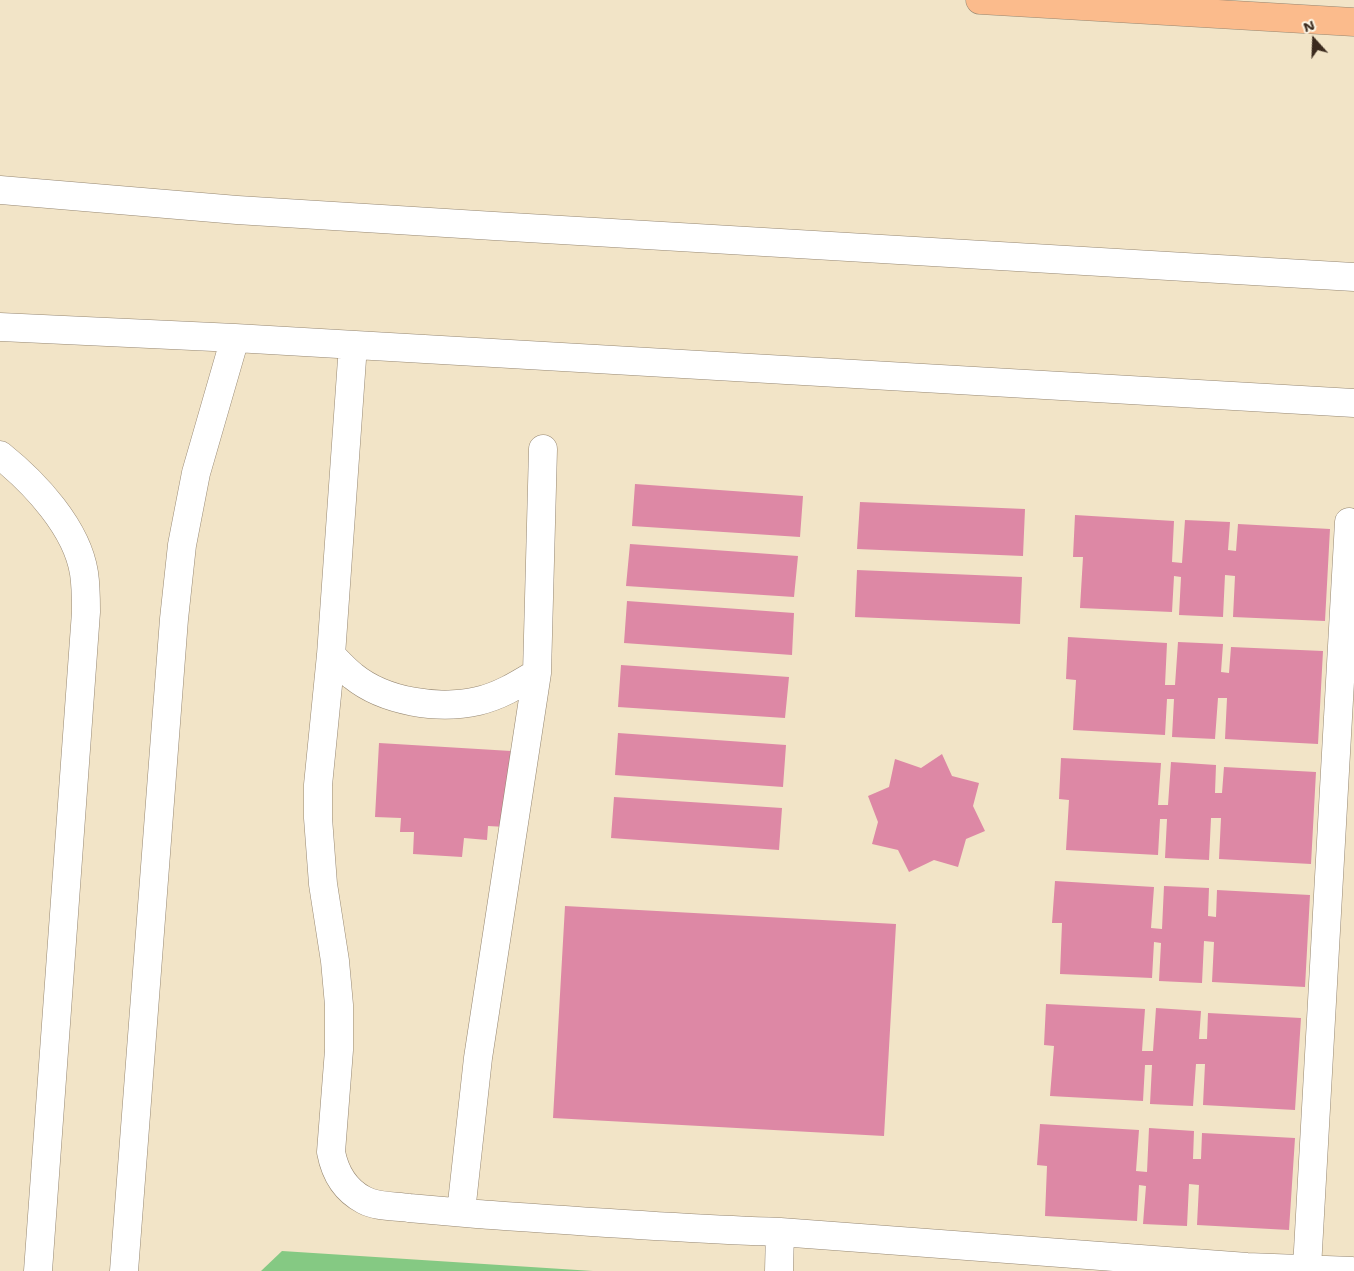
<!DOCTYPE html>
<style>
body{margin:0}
#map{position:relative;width:1354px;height:1271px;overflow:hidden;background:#f2e4c7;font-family:"Shantell Sans",sans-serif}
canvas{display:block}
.north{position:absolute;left:1289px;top:15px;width:50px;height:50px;-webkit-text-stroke:4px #fcf5e5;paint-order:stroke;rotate:340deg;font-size:14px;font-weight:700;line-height:20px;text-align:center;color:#3b2a1e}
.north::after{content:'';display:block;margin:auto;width:18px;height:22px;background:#3b2a1e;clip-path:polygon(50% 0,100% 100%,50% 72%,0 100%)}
</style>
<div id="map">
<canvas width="1354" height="1271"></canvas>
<div class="north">N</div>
</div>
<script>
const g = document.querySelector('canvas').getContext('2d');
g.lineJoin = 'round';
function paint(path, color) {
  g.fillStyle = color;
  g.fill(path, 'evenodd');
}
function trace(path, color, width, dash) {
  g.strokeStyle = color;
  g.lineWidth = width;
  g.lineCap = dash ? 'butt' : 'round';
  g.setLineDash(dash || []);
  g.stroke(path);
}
const green = new Path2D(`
 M282 1251 593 1271H261Z`);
const building = new Path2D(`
 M635 484 803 496 800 537 632 526Z
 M860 502 1025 509 1023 556 857 549Z
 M1075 515 1174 521 1172 562 1182 563 1185 520 1230 522 1228 550 1236 551 1238 524 1330 529 1325 621 1233 617 1235 576 1225 575 1223 617 1179 615 1181 577 1174 576 1172 612 1080 608 1083 557H1073Z
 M630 544 798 556 794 597 626 586Z
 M857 570 1022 577 1020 624 855 617Z
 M627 601 794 613 792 655 624 643Z
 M1068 637 1167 643 1165 685H1175L1178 642 1223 644 1221 672 1229 673 1231 647 1323 651 1318 744 1225 739 1227 698H1218L1215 739 1172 737 1174 699H1167L1165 735 1073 730 1076 680 1066 679Z
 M621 665 789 677 785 718 618 707Z
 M618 733 786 745 783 787 615 775Z
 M379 743 511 751 506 827 488 826 487 840 464 838 462 857 413 854 414 832H400L401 818 375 817Z
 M942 754 952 776 979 783 973 806 985 831 966 839 958 867 934 860 909 872 898 850 872 844 878 822 868 796 889 787 895 759 921 768Z
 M1061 758 1161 763 1158 805H1168L1171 762 1216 765 1215 793H1222L1224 767 1316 772 1311 864 1219 859 1221 818H1211L1209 860 1165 858 1167 819H1160L1158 855 1066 850 1069 800 1059 799Z
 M614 797 782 808 779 850 611 838Z
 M1055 881 1154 887 1151 928 1162 929 1164 886 1209 888 1208 916 1216 917 1217 890 1310 895 1305 987 1212 982 1214 942 1204 941 1202 983 1159 981 1161 943 1154 942 1152 978 1060 974 1062 923H1052Z
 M565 906 896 924 884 1136 553 1118Z
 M1046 1004 1145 1009 1142 1051H1153L1156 1008 1201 1011 1199 1039H1207L1208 1013 1301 1018 1295 1110 1203 1105 1205 1064H1196L1193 1106 1150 1104 1152 1065H1145L1143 1101 1050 1096 1054 1046 1044 1045Z
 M1040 1124 1139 1130 1136 1171 1147 1172 1149 1128 1194 1131 1193 1159H1201L1202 1133 1295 1138 1289 1230 1197 1225 1199 1185 1189 1184 1187 1226 1143 1224 1146 1186 1139 1185 1137 1221 1045 1216 1047 1166 1037 1165Z`);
const minor = new Path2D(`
 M0 190 237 210 494 226 1354 277
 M0 327 235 338 1354 403
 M353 345 331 655 318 785V818L323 884 335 961 339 1005V1050L331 1152C335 1173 345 1190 364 1200 377 1207 394 1206 409 1208 431 1210 454 1212 477 1214 578 1221 679 1229 780 1232L1247 1267 1352 1271
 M0 455C35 483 77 528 84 573 86 586 86 599 86 612L38 1271
 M331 655C338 662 345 670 353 676 385 702 439 710 478 701 500 696 519 684 537 673
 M461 1212 478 1058 537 673 543 449
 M1307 1268 1349 522
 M124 1271 174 619 182 545 196 473 235 338
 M779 1271 780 1232`);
const highway = new Path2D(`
 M980 0 1354 22`);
paint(green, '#85c983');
paint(building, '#dd88a5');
trace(minor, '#968772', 29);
trace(highway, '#968772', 29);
trace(minor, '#fff', 28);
trace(highway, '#fbbb8c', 28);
</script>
